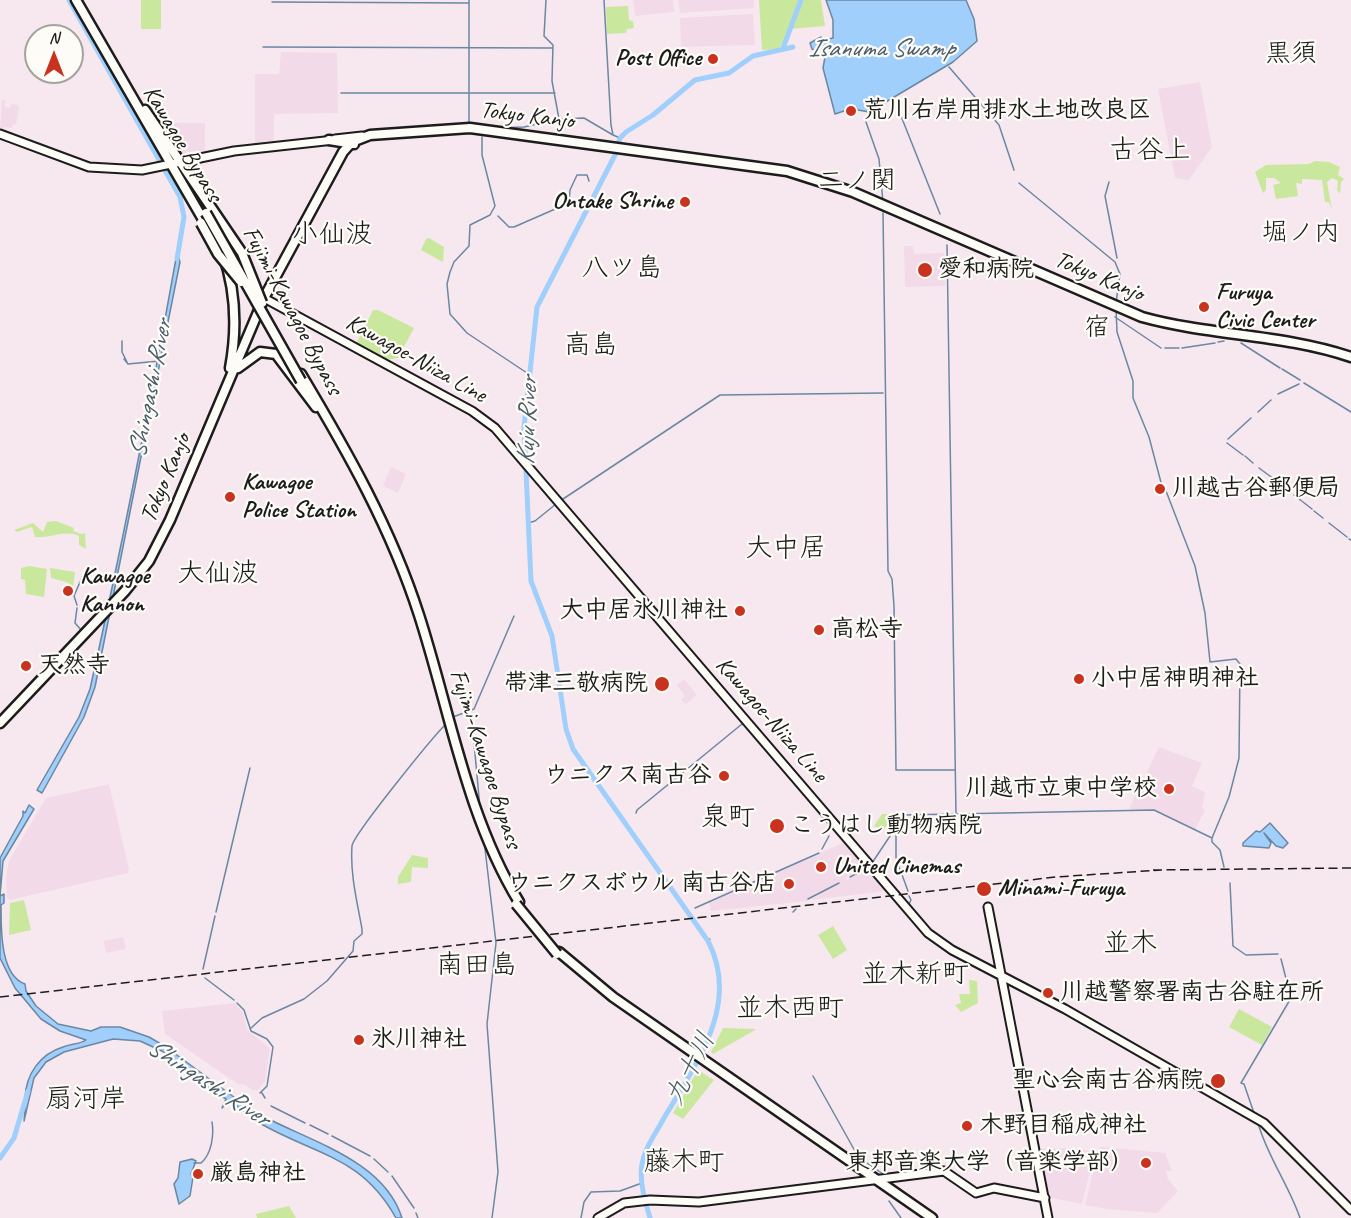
<!DOCTYPE html>
<meta charset="utf-8">
<style>
body{margin:0}
#map{position:relative;width:1351px;height:1218px;overflow:hidden;background:#f7e8ef;font-family:Caveat,sans-serif}
canvas{display:block}
.north{position:absolute;left:24px;top:24px;width:60px;height:60px;box-sizing:border-box;background:#fdfcf7;border:2px solid #a3a29f;border-radius:50%;rotate:0deg;font-size:16px;font-weight:700;line-height:24px;text-align:center;color:#1c1c1c}
.north::after{content:'';display:block;margin:auto;width:21px;height:27px;background:#c8321e;clip-path:polygon(50% 0,100% 100%,50% 72%,0 100%)}
</style>
<div id="map">
<canvas width="1351" height="1218"></canvas>
<div class="north">N</div>
</div>
<script>
const g = document.querySelector('canvas').getContext('2d');
g.lineJoin = 'round';
function paint(path, color) {
  g.fillStyle = color;
  g.fill(path, 'evenodd');
}
function trace(path, color, width, dash) {
  g.strokeStyle = color;
  g.lineWidth = width;
  g.lineCap = dash ? 'butt' : 'round';
  g.setLineDash(dash || []);
  g.stroke(path);
}
function label(font, color, halo, rows, align = 'center') {
  g.font = font + ' Caveat,"Klee One",sans-serif';
  g.lineWidth = 4.5;
  g.setLineDash([]);
  g.textBaseline = 'middle';
  g.strokeStyle = halo;
  g.fillStyle = color;
  for (const [text, x, y, turn = 0] of rows) {
    g.save();
    g.translate(x, y);
    g.rotate((+turn || 0) * Math.PI / 180);
    g.textAlign = isNaN(turn) ? turn : align;
    if (halo) g.strokeText(text, 0, 0);
    g.fillText(text, 0, 0);
    g.restore();
  }
}
const built = new Path2D(`
 M633 0H673L674 12 635 16Z
 M678 0H754V8L680 13Z
 M753 14 755 45 681 47 680 18Z
 M281 52 337 53 338 113 274 114V141L255 144V74H279Z
 M1200 82 1212 147 1189 180 1175 178 1158 89Z
 M2 99 6 101 4 106 9 108 12 104 18 105 19 110 16 124H13L12 128 4 127 2 131H0Z
 M163 123H205V152L188 156 178 152Z
 M904 246H913L914 254 944 253 945 286 905 287Z
 M391 467 406 474 398 493 383 486Z
 M684 679 697 695 686 704 681 700 685 696 677 685Z
 M1159 747 1202 763 1192 786 1205 792 1202 808 1205 810 1195 830 1154 811 1129 809Z
 M109 784 129 869 128 873 10 900 7 898 6 876 9 861 46 798Z
 M845 842 864 864 846 877 847 880 868 869 887 891 810 900 820 895 818 892 807 901 711 911 709 903Z
 M123 937 126 949 106 953 104 941Z
 M235 1003 243 1013 247 1030 270 1048 265 1081 258 1090H252L244 1084 239 1085 165 1034 162 1011Z
 M1103 1147 1165 1153 1172 1171H1166L1168 1179 1178 1191 1157 1213 1106 1209 1085 1205 1099 1148Z
 M1072 1148 1095 1151 1082 1204 1047 1197 1037 1149Z`);
const green = new Path2D(`
 M141 0H161V29H141Z
 M759 0H821L825 26 790 29 779 49 762 50Z
 M628 6 629 20 633 21 634 28 627 29 626 33 607 34 606 7Z
 M1315 161 1329 162 1340 167 1338 175 1344 179 1341 182 1340 194 1337 190 1338 181 1332 178 1327 182 1332 210 1329 202H1325L1322 180 1302 179V184L1296 183 1298 196 1276 199 1273 185 1281 183 1274 178H1266V190L1263 193 1255 172 1266 165 1309 164Z
 M429 238 444 247 443 262 421 250 426 239Z
 M373 310H378L414 328 398 358 385 360 356 344Z
 M56 521 74 528 73 531 81 534 85 533 86 549 79 545V536C66 529 47 539 35 537L32 527 17 532 14 530 33 523 43 532 47 522Z
 M29 566 47 569 44 597 26 594 25 580 21 579V568Z
 M50 568 75 572 73 589 68 588 69 583 51 578Z
 M882 814H895L893 829 887 825 883 831 874 826Z
 M412 855 428 858V868L412 867 411 882 398 884V877Z
 M24 900 31 930 9 935 10 903Z
 M833 926 847 950 833 959 818 935Z
 M969 980 977 981 978 1003 961 1012 955 1005 961 1003 959 994H970Z
 M1239 1009 1272 1027 1262 1045 1229 1027Z
 M723 1028 755 1029V1030L713 1054 711 1052Z
 M698 1070 714 1080 683 1119 673 1113Z
 M289 1206 296 1218H257L256 1214Z`);
const water = new Path2D(`
 M826 0H966L974 19 977 41 953 62 869 112 858 110 856 107 835 114 823 68 827 46 817 51 812 49 810 43 821 37 824 40 833 38V20Z
 M177 253 180 262 95 687 84 717 42 793 37 790 79 717 90 689C122 546 152 393 177 253Z
 M29 805 34 809 3 861 0 896 4 894V903L1 905C1 929 0 975 25 984L26 991 36 1006 58 1024 91 1031 101 1027H120L149 1037 166 1047 242 1103 244 1100 243 1105C294 1138 382 1154 402 1218H396C362 1157 319 1156 263 1125 251 1118 241 1108 229 1101L222 1108 226 1099 192 1077 164 1052 140 1041 113 1039 64 1052 46 1062 34 1078 24 1121 26 1095 25 1098C26 1074 40 1054 63 1047 71 1044 80 1044 86 1040L60 1031 41 1019 15 988 0 958V858L23 816V811L25 813Z
 M1270 823 1288 843 1283 848 1276 846 1264 833 1271 843 1269 848 1243 846V843L1256 831 1260 832Z
 M192 1159 196 1161 191 1174 193 1177 190 1196 179 1204 174 1184 178 1178 180 1162Z`);
const stream = new Path2D(`
 M469 0V125
 M546 0 544 36 553 45 552 81 559 119
 M604 0 611 125 613 135 620 138
 M272 2 469 3
 M263 47 553 48
 M949 67 999 125 1014 170
 M341 93H555
 M901 116 940 214
 M866 122 879 159 883 202
 M497 128 524 127 559 119 584 118 613 135
 M384 130 445 126
 M351 134 367 132
 M482 137V155L495 206 490 215 470 225 469 246 454 262 450 272 447 284 450 314 467 333 530 375
 M249 145 334 136
 M1109 182 1105 196 1117 258
 M1019 183 1115 262 1120 274 1116 303
 M883 213 888 571 892 579 894 606 896 770H955
 M498 216 509 227H514L569 203 570 190 577 175H587L589 181
 M947 245 956 814
 M1116 308 1117 332 1133 381V398L1149 437 1163 490 1166 491 1195 566 1205 613 1210 662 1236 659 1240 664 1239 758 1229 797 1212 838
 M1115 317 1161 348
 M122 341V352L127 362
 M1218 342 1224 341
 M1241 343 1280 368
 M1165 348H1179
 M1182 348 1215 343
 M124 359 128 364 159 361
 M1282 369 1300 380
 M1304 383 1351 412
 M1278 394 1299 384
 M1258 412 1271 400
 M1228 439 1251 418
 M1227 443 1243 455
 M1245 456 1253 463
 M1259 468 1278 482
 M1280 484 1287 490
 M1294 495 1312 509
 M560 501 720 395 883 393
 M1314 511 1323 518
 M528 523 535 521 556 504
 M1329 523 1347 537
 M1349 539 1351 540
 M77 605 74 596 83 575
 M77 608 75 623 82 631
 M453 717 474 709 514 616
 M474 743 480 808
 M636 813 637 810 742 724 745 725
 M896 831V858
 M484 840 496 943 487 1024 498 1172 492 1218
 M822 849 829 836
 M872 863 904 815 1154 810 1212 838V842L1220 850 1224 867
 M898 864 908 891
 M850 877 867 868
 M1230 883 1233 946 1246 955 1278 954
 M808 899 839 883
 M908 906 911 900 909 896
 M695 908 819 853
 M216 912 250 768
 M793 912 796 909
 M708 940 710 939
 M203 969 215 916
 M205 978 234 1000
 M237 1003 244 1010 251 1031 267 1039 273 1047 267 1086 260 1093
 M250 1029 262 1018 304 999 327 981 353 951 354 941 362 934V929C357 901 350 874 352 846 353 835 432 738 445 725
 M813 1076 860 1160
 M262 1093 265 1098
 M271 1106 305 1123
 M1254 1113 1244 1084 1241 1083 1291 998 1281 959
 M1258 1123C1267 1156 1289 1185 1300 1218
 M310 1125 328 1134
 M332 1136 370 1156
 M374 1159 388 1172
 M864 1161 886 1176
 M194 1163H201C212 1154 214 1134 212 1122
 M392 1176 414 1208
 M889 1201 901 1218
 M416 1213 418 1218
 M581 1218 584 1202 591 1192 620 1191 642 1183`);
const river = new Path2D(`
 M69 0 180 197 184 217 177 259
 M783 48 801 0
 M0 1158 14 1138 28 1091
 M650 1218C645 1201 639 1181 642 1164 645 1147 656 1133 664 1118 696 1064 741 1004 708 941L573 749 566 729 552 636 531 581 524 427 537 307 615 155 620 138 626 132 653 115 695 80 729 73 753 56 793 47`);
const major = new Path2D(`
 M0 134 89 167 142 170 234 151 334 140
 M335 139 362 136
 M264 298 472 411 495 428 928 933 952 950 1065 1009 1264 1123 1351 1210
 M988 907 1048 1218
 M598 1218 624 1203 650 1200 699 1202 944 1171 976 1193 994 1188 1045 1198`);
const highway = new Path2D(`
 M76 0 223 254C236 291 237 330 230 368
 M145 110 242 253
 M329 140 354 144
 M238 368 260 352 276 354 316 407
 M301 374C347 451 391 528 419 615 450 711 466 815 519 902
 M0 723 125 591 149 561 170 520 264 298 343 152 352 142 370 135 470 128 787 171 853 192 1142 317C1211 336 1283 334 1351 357
 M559 952 613 997 932 1218`);
const rail = new Path2D(`
 M1153 870 1351 868
 M0 997 1056 877 1161 870`);
const highwayBridge = new Path2D(`
 M206 213 301 381
 M201 223 218 254 241 282
 M242 253 262 303
 M516 904 557 954`);
const markers = [
 [713,59,6,"#c8321e"],
 [851,111,6,"#c8321e"],
 [685,202,6,"#c8321e"],
 [925,270,8,"#c8321e"],
 [1204,307,6,"#c8321e"],
 [1160,489,6,"#c8321e"],
 [230,497,6,"#c8321e"],
 [68,591,6,"#c8321e"],
 [740,611,6,"#c8321e"],
 [819,630,6,"#c8321e"],
 [26,666,6,"#c8321e"],
 [1079,679,6,"#c8321e"],
 [662,684,8,"#c8321e"],
 [724,776,6,"#c8321e"],
 [1169,789,6,"#c8321e"],
 [777,826,8,"#c8321e"],
 [821,867,6,"#c8321e"],
 [789,884,6,"#c8321e"],
 [984,889,8,"#c8321e"],
 [1048,993,6,"#c8321e"],
 [359,1040,6,"#c8321e"],
 [1218,1081,8,"#c8321e"],
 [967,1126,6,"#c8321e"],
 [1146,1163,6,"#c8321e"],
 [198,1174,6,"#c8321e"]
];
const poiNames = [
 ["Post Office",701,59,"right"],
 ["荒川右岸用排水土地改良区",863,111],
 ["Ontake Shrine",673,202,"right"],
 ["愛和病院",938,270],
 ["Furuya",1216,293],
 ["Civic Center",1216,321],
 ["Kawagoe",242,483],
 ["Police Station",242,511],
 ["川越古谷郵便局",1172,489],
 ["Kawagoe",80,577],
 ["Kannon",80,605],
 ["大中居氷川神社",728,611,"right"],
 ["高松寺",831,630],
 ["天然寺",38,666],
 ["小中居神明神社",1091,679],
 ["帯津三敬病院",648,684,"right"],
 ["ウニクス南古谷",712,776,"right"],
 ["川越市立東中学校",1157,789,"right"],
 ["こうはし動物病院",790,826],
 ["United Cinemas",833,867],
 ["ウニクスボウル 南古谷店",777,884,"right"],
 ["Minami-Furuya",998,889],
 ["川越警察署南古谷駐在所",1060,993],
 ["氷川神社",371,1040],
 ["聖心会南古谷病院",1204,1081,"right"],
 ["木野目稲成神社",979,1126],
 ["東邦音楽大学（音楽学部）",1134,1163,"right"],
 ["厳島神社",210,1174]
];
const streetNames = [
 ["Tokyo Kanjo",527,116,7],
 ["Kawagoe Bypass",182,144,59],
 ["Tokyo Kanjo",1099,277,23],
 ["Fujimi-Kawagoe Bypass",292,311,62],
 ["Kawagoe-Niiza Line",416,359,29],
 ["Tokyo Kanjo",166,478,-67],
 ["Kawagoe-Niiza Line",771,720,49],
 ["Fujimi-Kawagoe Bypass",485,759,72]
];
const waterNames = [
 ["Isanuma Swamp",881,49],
 ["Shingashi River",151,389,-79],
 ["Kuju River",528,421,-88],
 ["九十川",691,1069,-63],
 ["Shingashi River",208,1083,33]
];
const neighbourhoodNames = [
 ["黒須",1291,54],
 ["二ノ関",857,181],
 ["堀ノ内",1301,233],
 ["宿",1097,328]
];
const quarterNames = [
 ["古谷上",1150,151],
 ["小仙波",332,235],
 ["八ツ島",622,269],
 ["高島",591,346],
 ["大中居",786,549],
 ["大仙波",218,574],
 ["泉町",728,818],
 ["並木",1130,944],
 ["南田島",477,966],
 ["並木新町",915,975],
 ["並木西町",790,1009],
 ["扇河岸",86,1100],
 ["藤木町",684,1163]
];
paint(built, '#f2dae9');
paint(green, '#cae79e');
paint(water, '#a0cffc');
trace(water, '#6b87a2', 1.5);
trace(stream, '#6b87a2', 1.5);
trace(river, '#a0cffc', 5);
trace(major, '#1c1c1c', 11);
trace(highway, '#1c1c1c', 13);
trace(major, '#fdfcf7', 7);
trace(highway, '#fdfcf7', 8);
trace(rail, '#1c1c1c', 1.5, [9, 4.5]);
trace(highwayBridge, '#1c1c1c', 13, []);
trace(highwayBridge, '#fdfcf7', 8);
for (const [x, y, r, color] of markers) {
  const dot = new Path2D();
  dot.arc(x, y, r, 0, 2 * Math.PI);
  g.fillStyle = color;
  g.fill(dot);
  trace(dot, '#fdfcf7', 2);
}
label('bold 24px', '#1c1c1c', '#fdfcf7', poiNames, 'left');
label('24px', '#1c1c1c', '#fdfcf7', streetNames);
label('italic 26px', '#4a5b6a', '#fdfcf7', waterNames);
label('26px', '#1c1c1c', '#fdfcf7', neighbourhoodNames);
label('27px', '#1c1c1c', '#fdfcf7', quarterNames);
</script>
